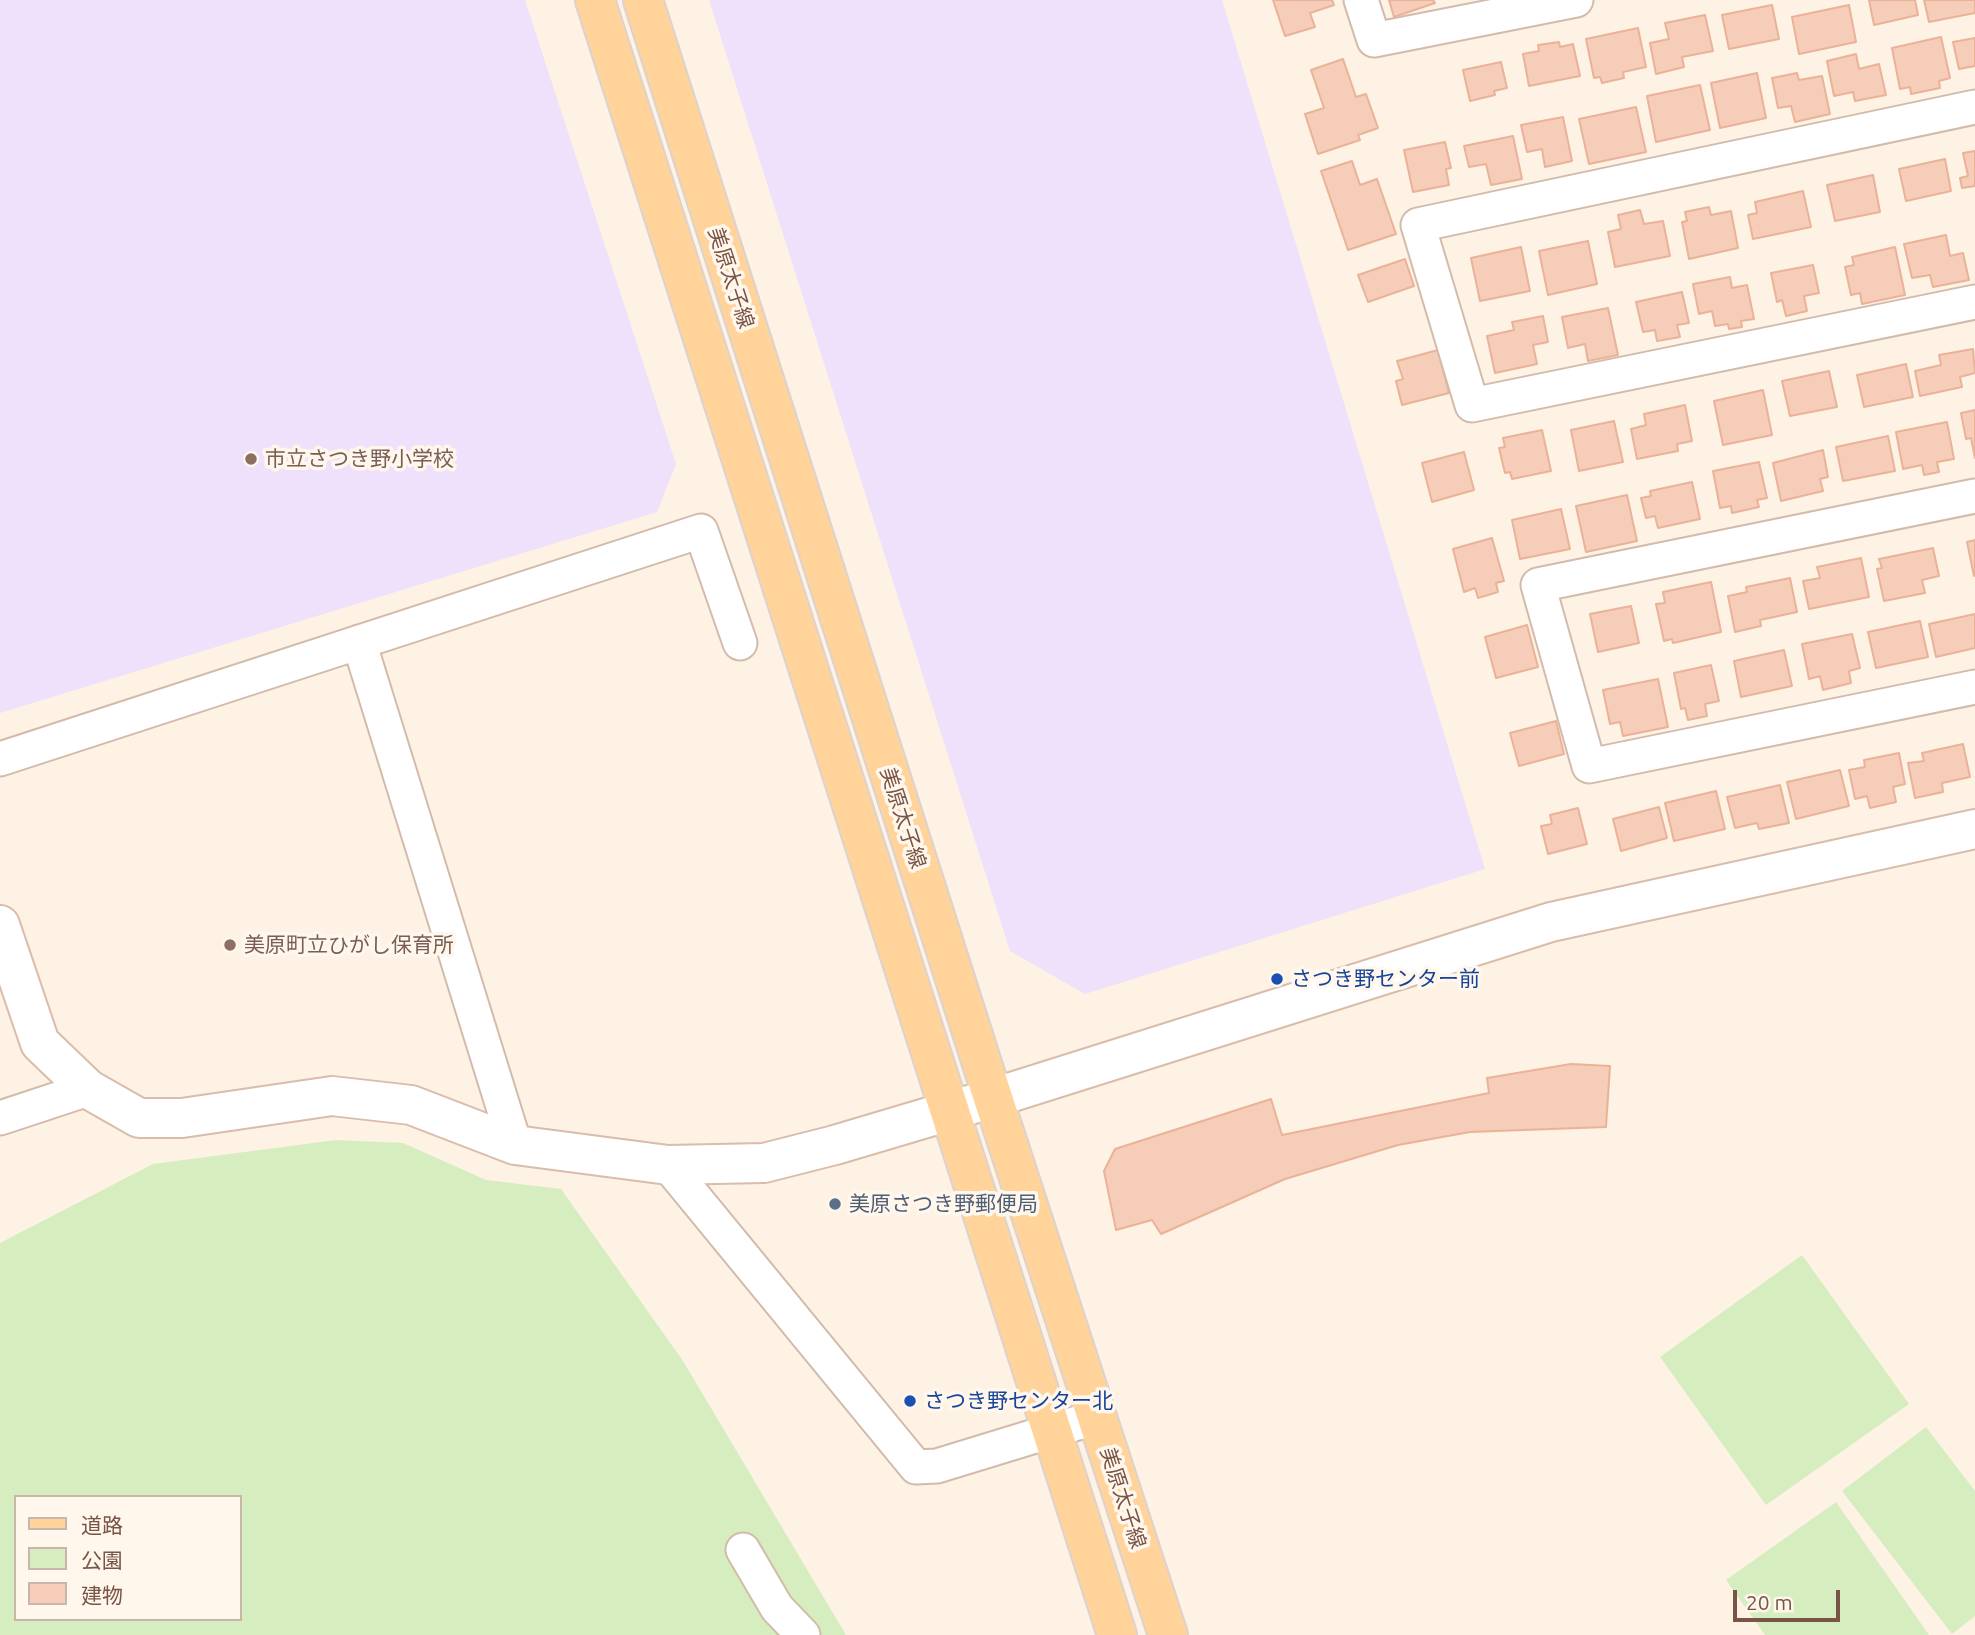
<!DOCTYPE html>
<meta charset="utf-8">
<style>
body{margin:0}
#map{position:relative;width:1975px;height:1635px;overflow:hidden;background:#fef2e4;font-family:Ubuntu,"Noto Sans JP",sans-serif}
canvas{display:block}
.legend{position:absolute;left:14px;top:1495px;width:228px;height:126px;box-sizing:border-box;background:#fff6ec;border:2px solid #c9b6aa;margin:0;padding:9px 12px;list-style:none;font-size:21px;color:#795547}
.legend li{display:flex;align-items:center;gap:14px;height:35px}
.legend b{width:35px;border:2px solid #c9b6aa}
.scale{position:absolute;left:1733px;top:1590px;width:107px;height:32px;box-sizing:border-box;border:4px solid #795547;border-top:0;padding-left:9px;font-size:21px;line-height:24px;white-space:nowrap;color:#795547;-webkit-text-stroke:5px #fff6ec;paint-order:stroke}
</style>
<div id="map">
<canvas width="1975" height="1635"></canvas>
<ul class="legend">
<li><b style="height:9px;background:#ffd39a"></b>道路</li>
<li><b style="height:19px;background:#d6edc0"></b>公園</li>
<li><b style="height:19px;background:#f6cdb9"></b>建物</li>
</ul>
<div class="scale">20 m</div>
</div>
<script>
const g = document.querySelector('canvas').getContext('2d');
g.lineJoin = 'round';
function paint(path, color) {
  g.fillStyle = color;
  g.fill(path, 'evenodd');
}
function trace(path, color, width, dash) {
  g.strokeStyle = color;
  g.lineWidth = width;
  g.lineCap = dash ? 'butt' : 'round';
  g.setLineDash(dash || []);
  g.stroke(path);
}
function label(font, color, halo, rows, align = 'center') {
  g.font = font + ' Ubuntu,"Noto Sans JP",sans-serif';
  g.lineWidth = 7;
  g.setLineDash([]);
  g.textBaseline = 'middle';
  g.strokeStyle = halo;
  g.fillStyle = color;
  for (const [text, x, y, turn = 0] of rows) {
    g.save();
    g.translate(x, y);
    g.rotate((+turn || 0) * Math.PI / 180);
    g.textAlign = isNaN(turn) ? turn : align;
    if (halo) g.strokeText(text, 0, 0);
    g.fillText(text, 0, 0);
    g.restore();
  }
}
const education = new Path2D(`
 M0 0H525L676 464 657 512 0 713Z
 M709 0H1222L1485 869 1085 994 1010 951Z`);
const green = new Path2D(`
 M336 1140 403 1143 486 1180 561 1189 683 1361 846 1635H0V1243L153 1164ZM16 1497H240V1619H16Z
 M1802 1255 1909 1404 1766 1505 1660 1357Z
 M1926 1427 1975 1491V1616L1952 1634 1842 1491Z
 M1836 1502 1929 1635H1765L1726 1580Z`);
const building = new Path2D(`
 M1273 0H1332L1334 5 1310 13 1315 27 1285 36Z
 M1389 0H1433L1435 3 1394 17Z
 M1869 0H1915L1918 15 1874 25Z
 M1924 0H1975V13L1929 22Z
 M1772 5 1779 39 1729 49 1722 15Z
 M1849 5 1856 42 1799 54 1792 17Z
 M1705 15 1713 51 1682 57 1684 67 1656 74 1650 43 1669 39 1665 23Z
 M1638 28 1646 67 1623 72 1624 78 1602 83 1600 77 1594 78 1586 39Z
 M1941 37 1950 78 1939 81 1940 88 1911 94 1910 87 1900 89 1892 48Z
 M1975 38V66L1959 69 1953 42Z
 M1559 42 1560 47 1573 44 1580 76 1529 86 1523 54 1539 51 1538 45Z
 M1856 54 1859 69 1879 64 1886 95 1855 101 1853 92 1834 96 1827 61Z
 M1343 59 1356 97 1366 94 1378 128 1358 135 1360 140 1318 154 1305 114 1324 108 1311 70Z
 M1501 62 1507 88 1494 91 1495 95 1470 101 1463 70Z
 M1757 73 1766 118 1720 128 1711 83Z
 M1797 73 1799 80 1822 76 1830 114 1795 122 1791 106 1778 108 1772 78Z
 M1700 85 1710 130 1656 142 1647 96Z
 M1636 107 1646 152 1589 164 1579 119Z
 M1563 117 1572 161 1545 167 1542 149 1527 152 1521 125Z
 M1513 136 1522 179 1491 185 1486 164 1469 167 1464 146Z
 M1445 142 1451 168 1446 169 1449 185 1413 192 1404 150Z
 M1975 151V186L1962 188 1960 178 1968 176 1963 153Z
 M1945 159 1951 191 1906 201 1899 169Z
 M1352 161 1360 185 1377 179 1396 234 1348 250 1321 171Z
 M1873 175 1880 212 1835 221 1827 185Z
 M1803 191 1811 227 1753 239 1748 215 1757 213 1755 202Z
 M1709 207 1711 215 1731 211 1738 248 1689 259 1682 222 1687 221 1685 212Z
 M1640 210 1644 224 1663 221 1670 256 1615 267 1608 232 1621 229 1618 215Z
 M1946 235 1950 256 1963 253 1969 280 1933 287 1930 275 1912 278 1904 244Z
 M1588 241 1597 284 1548 295 1539 251Z
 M1521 247 1530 291 1480 301 1471 258Z
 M1895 247 1905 295 1862 304 1860 293 1851 295 1845 267 1854 265 1852 257Z
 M1405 259 1414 286 1368 302 1358 275Z
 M1813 265 1819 293 1804 296 1807 311 1786 316 1782 300 1777 302 1771 273Z
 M1730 277 1732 288 1747 285 1754 319 1741 321 1742 327 1729 329 1728 324 1715 326 1712 311 1699 314 1693 284Z
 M1682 292 1689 323 1677 325 1680 337 1657 341 1655 330 1643 332 1636 302Z
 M1608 308 1618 355 1588 361 1585 344 1568 348 1562 317Z
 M1543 316 1548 342 1533 345 1537 364 1495 373 1487 336 1514 330 1512 322Z
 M1973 349 1975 373 1960 377 1962 387 1920 396 1915 371 1941 365 1939 355Z
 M1438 350 1449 393 1402 405 1396 381 1403 379 1397 361Z
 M1906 364 1913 397 1864 407 1857 375Z
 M1829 371 1837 407 1790 416 1782 381Z
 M1763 390 1772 435 1723 445 1714 401Z
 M1685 405 1692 441 1677 444 1678 451 1637 459 1631 429 1646 425 1644 414Z
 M1975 410V458L1971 438 1966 439 1961 413Z
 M1614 421 1623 462 1579 471 1571 430Z
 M1947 422 1954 459 1937 462 1939 472 1924 475 1922 465 1903 469 1896 432Z
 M1542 430 1551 471 1512 479 1510 472 1505 473 1499 448 1505 447 1503 438Z
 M1888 436 1895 471 1843 481 1836 447Z
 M1823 450 1828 477 1820 479 1823 491 1781 501 1773 463Z
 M1464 452 1474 490 1432 502 1422 463Z
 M1759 462 1767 498 1757 500 1759 507 1732 513 1731 506 1720 508 1713 471Z
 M1692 482 1700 519 1658 528 1655 516 1646 518 1641 498 1651 496 1650 491Z
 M1627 495 1637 541 1586 552 1576 506Z
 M1561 509 1570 549 1520 559 1512 520Z
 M1492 538 1504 581 1496 583 1498 592 1478 598 1475 588 1464 592 1453 549Z
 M1975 540V575L1974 576 1967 542Z
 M1933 548 1939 576 1922 580 1925 593 1884 601 1877 569 1882 568 1879 559Z
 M1861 558 1869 597 1809 609 1803 581 1820 578 1817 567Z
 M1790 578 1797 612 1760 620 1761 626 1735 632 1728 596 1747 592 1746 587Z
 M1711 582 1721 632 1673 643 1672 639 1664 641 1656 604 1665 603 1663 592Z
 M1631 606 1639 643 1598 652 1590 614Z
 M1975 614V648L1936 657 1929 624Z
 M1920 621 1928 657 1876 668 1868 632Z
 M1527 625 1538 667 1496 678 1485 637Z
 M1852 634 1860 668 1849 671 1851 683 1823 690 1820 676 1809 679 1802 644Z
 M1784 650 1792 686 1741 697 1734 661Z
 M1711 665 1719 701 1705 704 1707 716 1688 720 1685 708 1681 709 1674 673Z
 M1658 679 1668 727 1623 736 1620 722 1610 724 1603 690Z
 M1556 721 1564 754 1519 766 1510 733Z
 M1963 744 1970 777 1942 783 1943 792 1915 798 1908 763 1924 761 1922 753Z
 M1899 753 1905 784 1893 787 1896 802 1870 808 1867 796 1855 799 1849 770 1865 767 1864 760Z
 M1840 770 1849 806 1796 819 1787 782Z
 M1780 785 1789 823 1759 829 1757 823 1735 828 1727 797Z
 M1716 791 1725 829 1674 841 1665 803Z
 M1659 807 1667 838 1621 851 1613 819Z
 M1578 808 1587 844 1548 854 1541 826 1552 824 1550 815Z
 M1571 1064 1610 1066 1606 1127 1470 1132 1398 1145 1285 1179 1161 1234 1152 1220 1116 1230 1104 1171 1115 1149 1271 1099 1282 1135 1489 1093 1487 1078Z`);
const street = new Path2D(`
 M1361 0 1374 40 1576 0
 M1975 107 1418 225 1472 405 1975 302
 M1975 496 1538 585 1589 766 1975 687
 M359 642 515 1145
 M0 759 701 531 740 643
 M0 1118 88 1089
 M668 1165 916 1467 937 1466 1097 1417
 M743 1550 777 1608 803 1635`);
const secondary = new Path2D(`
 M0 925 40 1043 88 1089 139 1118H182L332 1096 411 1105 515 1145 668 1165 764 1163 835 1145 993 1098 1551 922 1975 829`);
const primary = new Path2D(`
 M595 0 1117 1635
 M643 0 993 1098 1168 1635`);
const markers = [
 [251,459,7,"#8d6e63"],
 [230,945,7,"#8d6e63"],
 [1277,979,7,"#1a4fb4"],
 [835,1204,7,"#5c6f8a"],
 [910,1401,7,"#1a4fb4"]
];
const streetNames = [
 ["美原太子線",731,278,72],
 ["美原太子線",903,818,72],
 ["美原太子線",1123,1498,72]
];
const educationNames = [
 ["市立さつき野小学校",265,459],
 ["美原町立ひがし保育所",244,945]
];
const transitNames = [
 ["さつき野センター前",1291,979],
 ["さつき野センター北",924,1401]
];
const serviceNames = [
 ["美原さつき野郵便局",849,1204]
];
paint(education, '#efe0fb');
paint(green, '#d6edc0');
paint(building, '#f6cdb9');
trace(building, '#eab297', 2);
trace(street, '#d3bbab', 37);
trace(secondary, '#d9bcaa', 42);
trace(primary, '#dcd3cf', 42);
trace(street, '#fff', 33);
trace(secondary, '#fff', 38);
trace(primary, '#ffd39a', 38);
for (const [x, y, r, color] of markers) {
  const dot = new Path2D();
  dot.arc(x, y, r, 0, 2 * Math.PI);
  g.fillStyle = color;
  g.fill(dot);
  trace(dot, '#fff6ec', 2.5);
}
label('21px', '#795547', '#fff6ec', streetNames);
label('21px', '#785e54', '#fff6ec', educationNames, 'left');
label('21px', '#164399', '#fff6ec', transitNames, 'left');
label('21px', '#4e5e75', '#fff6ec', serviceNames, 'left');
</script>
